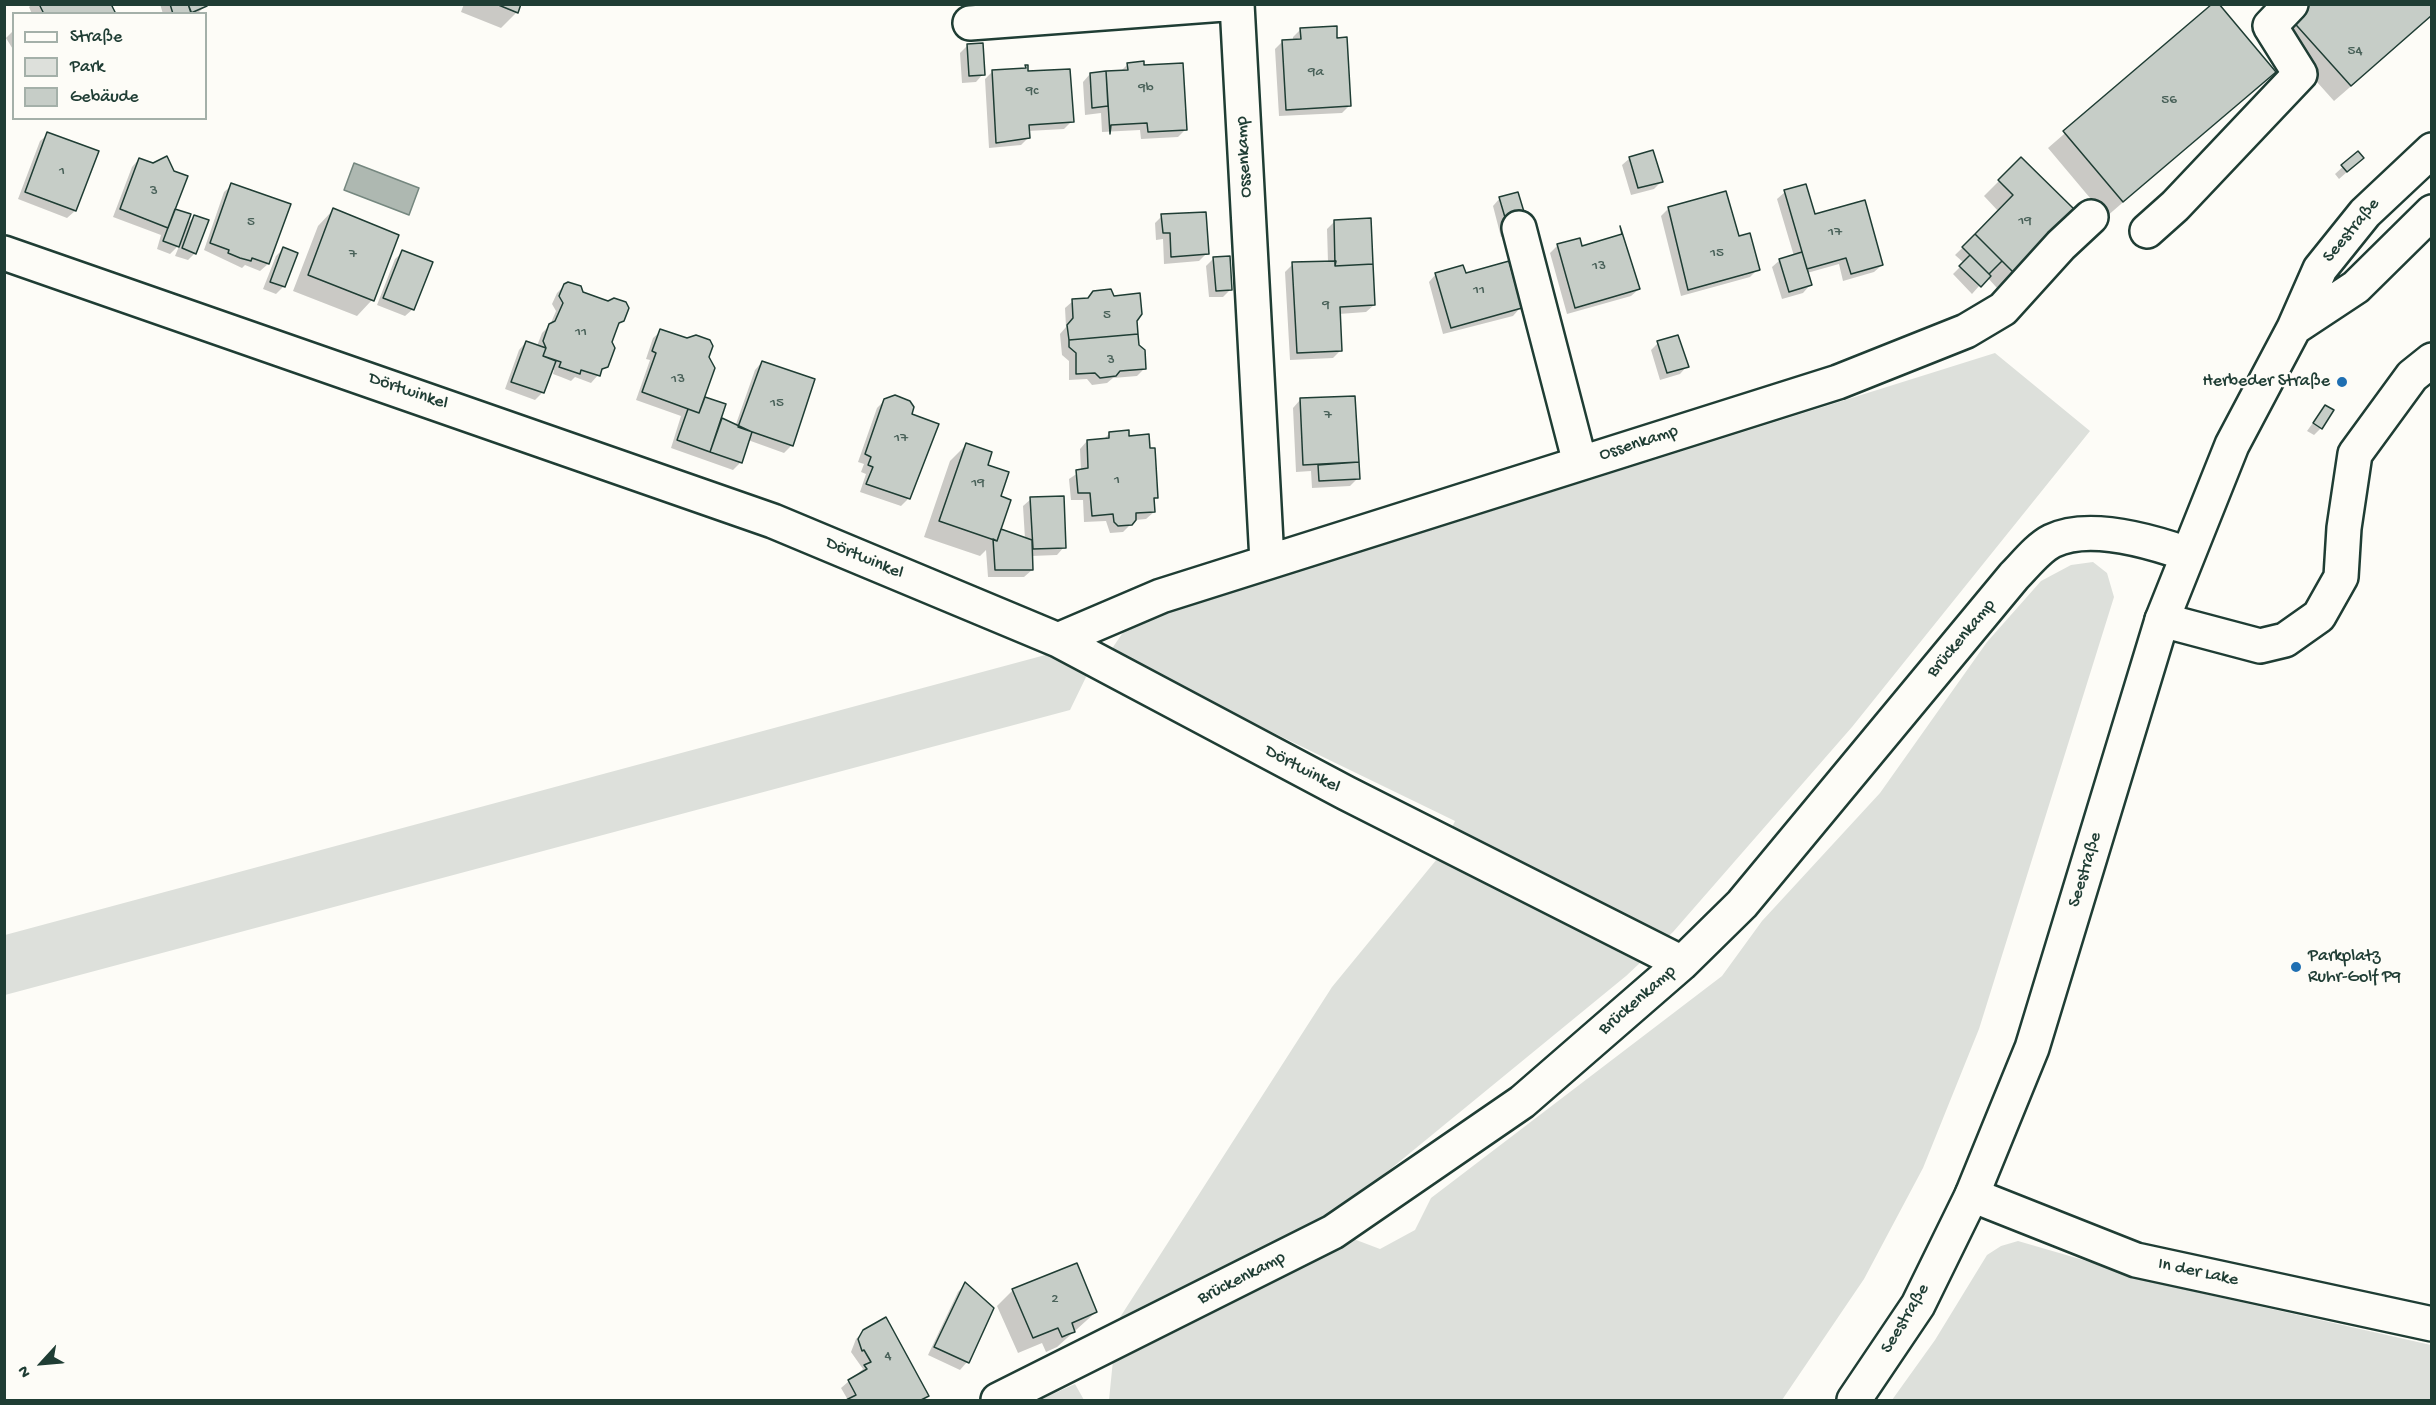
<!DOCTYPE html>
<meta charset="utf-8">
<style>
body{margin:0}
#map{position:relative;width:2436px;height:1405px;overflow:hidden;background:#fdfcf7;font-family:"Gochi Hand",sans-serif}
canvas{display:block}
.frame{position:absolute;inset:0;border:6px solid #1f3d34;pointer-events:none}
.legend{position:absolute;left:12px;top:12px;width:195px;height:108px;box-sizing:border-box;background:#fdfcf7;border:2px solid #a4b0a9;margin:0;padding:8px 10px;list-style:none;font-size:18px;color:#1f3d34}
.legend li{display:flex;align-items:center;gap:12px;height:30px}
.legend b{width:30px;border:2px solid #a4b0a9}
.north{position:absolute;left:12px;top:1333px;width:60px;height:60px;-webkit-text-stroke:4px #fdfcf7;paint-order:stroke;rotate:244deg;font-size:16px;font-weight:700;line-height:24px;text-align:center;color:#1f3d34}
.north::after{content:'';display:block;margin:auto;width:21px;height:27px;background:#1f3d34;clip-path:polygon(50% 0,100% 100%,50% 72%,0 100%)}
</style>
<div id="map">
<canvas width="2436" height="1405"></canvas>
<div class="frame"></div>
<ul class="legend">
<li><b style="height:8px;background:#fdfcf7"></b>Straße</li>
<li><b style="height:16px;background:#dde0db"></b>Park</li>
<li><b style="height:16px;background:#c6cdc7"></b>Gebäude</li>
</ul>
<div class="north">N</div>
</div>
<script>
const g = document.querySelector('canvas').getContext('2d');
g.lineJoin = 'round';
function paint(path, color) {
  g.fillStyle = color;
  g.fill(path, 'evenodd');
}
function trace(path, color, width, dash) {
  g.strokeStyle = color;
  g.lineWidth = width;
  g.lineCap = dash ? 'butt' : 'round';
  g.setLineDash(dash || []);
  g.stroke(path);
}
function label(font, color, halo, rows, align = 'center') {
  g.font = font + ' "Gochi Hand",sans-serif';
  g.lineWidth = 4.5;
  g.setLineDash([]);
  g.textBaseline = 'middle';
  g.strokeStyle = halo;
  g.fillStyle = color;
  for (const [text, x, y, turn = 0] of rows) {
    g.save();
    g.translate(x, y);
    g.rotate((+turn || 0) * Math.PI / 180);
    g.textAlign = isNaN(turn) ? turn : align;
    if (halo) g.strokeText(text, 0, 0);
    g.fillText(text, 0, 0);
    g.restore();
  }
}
const green = new Path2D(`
 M1995 353 2090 431 1852 727 1673 932 1626 976 1316 1230 1117 1322 1332 987 1437 859 1455 821 1109 653 1128 625Z
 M2093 562 2107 573 2114 597 1979 1029 1923 1168 1864 1279 1782 1400H1109L1113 1360 1351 1238 1380 1249 1415 1230 1431 1198 1722 976 1762 921 1880 793 1987 642 2041 581 2071 565Z
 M1049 654 1087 675 1070 710 5 995V935Z
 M2018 1241 2183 1289 2431 1345V1400H1892L1935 1340 1987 1255 2001 1246Z
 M1075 1384 1084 1400H1039Z`);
const water = new Path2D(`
 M354 163 419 188 409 215 344 190Z`);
const shadow = new Path2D(`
 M32 4H109L114 14H32L29 7Z
 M160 4H205V6L197 14H163Z
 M464 4H520L517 12 501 28 461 12Z
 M961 4H1000L961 14Z
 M2214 4 2274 72 2106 217 2048 148Z
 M2305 4H2432V16L2334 101 2274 34Z
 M14 30V51L6 38Z
 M1300 30 1336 39 1350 105 1342 113 1279 116 1275 49 1283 41H1293V37Z
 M968 45 983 74 976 82 962 83 960 53Z
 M1128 64 1186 129 1178 137 1141 139 1140 130 1102 132 1101 113 1085 115 1083 82 1090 74 1120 72Z
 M992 72 1072 121 1064 129 1028 131V138L1021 145 989 148 985 79Z
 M48 134 97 152 75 211 67 218 18 199 40 141Z
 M2358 153 2355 165 2339 179 2335 174Z
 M1630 158 1662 181 1654 189 1631 195 1622 165Z
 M139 159 173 172V209L184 227 195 216V253L188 260 175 256 180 244 170 254 157 249 161 235 113 217 132 167Z
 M2021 159 2074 211 1997 288 1987 277 1972 294 1953 274 1964 263 1955 255 1999 212 1984 196Z
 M232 185 289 205 268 264 260 271 245 265 242 268 204 250 224 192Z
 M1785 192 1814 216 1882 265 1874 272 1843 281 1839 264 1807 273 1810 285 1803 293 1782 299 1772 267 1780 260 1794 256 1777 199Z
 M1500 198 1519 232 1501 237 1493 206Z
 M1669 208 1738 238 1758 269 1750 277 1681 296 1661 216Z
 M333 210 372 300 357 316 293 291 318 226Z
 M1162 216 1207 253 1199 261 1164 264 1163 239 1156 240 1155 223Z
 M1334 222 1374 305 1366 312 1339 314 1341 350 1333 358 1290 360 1285 272 1293 264 1328 262 1327 229Z
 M1623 235 1639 289 1631 296 1567 314 1550 253 1557 246 1579 240 1581 247Z
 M283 249 284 286 276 294 263 289 276 256Z
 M403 252 413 309 405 316 377 305 395 259Z
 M1214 258 1231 289 1223 297H1209L1206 266Z
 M1436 274 1465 275 1520 308 1513 316 1443 334 1429 282Z
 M565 285 582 293 623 320 616 327 610 342 606 366 591 383 575 377 571 381 561 377 553 374 554 370 551 369 543 392 535 400 505 389 519 350 526 342 537 346 542 333 550 325 556 311 552 304 557 293Z
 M1093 292 1113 297 1136 321 1138 345 1145 368 1137 376 1113 378 1107 383 1092 385 1087 379 1069 380V361L1062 355 1060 334 1066 327 1065 308 1073 301 1086 300Z
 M661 331 707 357 703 397 724 405 720 419 736 424 755 370 762 362 792 445 784 453 748 440 741 462 733 470 671 448 681 416 636 400 650 360 646 359 653 338Z
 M1658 343 1687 366 1680 374 1660 380 1651 350Z
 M1354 397 1358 478 1350 486 1312 488 1311 471 1296 472 1293 408 1300 400Z
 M885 400 910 414 909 498 901 506 860 492 866 474 861 472 864 464 858 462 877 408Z
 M2325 406 2321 428 2314 435 2307 431Z
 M1110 433 1127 438 1156 498 1153 501 1154 512 1146 519 1135 520 1123 532 1110 533 1106 521 1084 522 1083 500H1071L1069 479 1081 471 1080 449 1087 441 1103 440Z
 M966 445 986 466 999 497V530L1025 539 1023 506 1031 499 1064 547 1057 555 1031 556 1032 570 1024 577H988L986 550 980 556 924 537 950 461Z
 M965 1284 967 1362 960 1370 928 1355 958 1292Z
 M1013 1290 1096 1312 1057 1347 1046 1352 1042 1343 1018 1353 997 1306Z
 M864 1331 927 1396 922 1400H848L841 1388 863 1369 851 1352 856 1339Z`);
const building = new Path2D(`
 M39 4H111L116 14H44Z
 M170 4H188L192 14H173Z
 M188 4H207V6L191 13Z
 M496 4H521L518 13Z
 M2212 4H2219L2276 72 2123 202 2063 131Z
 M2303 4H2432V15L2351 86 2289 17Z
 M1337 26V38L1347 37 1351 106 1286 110 1282 40 1301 39 1300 28Z
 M983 43 985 75 969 76 967 44Z
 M1144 61V65L1183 63 1187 130 1148 132 1147 123 1111 125 1110 134 1106 71 1128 70 1127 63Z
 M1025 65H1028V71L1070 69 1074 122 1029 125 1030 138 996 143 992 70 1026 68Z
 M1106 71 1108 106 1092 108 1090 73Z
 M47 132 99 151 76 211 25 192Z
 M1653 150 1663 182 1638 188 1629 157Z
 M2358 151 2364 158 2347 172 2341 165Z
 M167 156 174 171 188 176 168 228 120 209 139 158 153 163Z
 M2021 157 2076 211 2014 273 1975 234 2013 195 1998 180Z
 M231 183 291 204 269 264 252 258 251 261 240 258 228 253 229 250 210 243Z
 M1806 184 1815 214 1865 200 1883 265 1851 274 1846 258 1807 269 1784 190Z
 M1726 191 1739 236 1750 233 1760 270 1688 290 1668 207Z
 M1518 192 1528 225 1509 231 1499 197Z
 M333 208 399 235 374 301 308 275Z
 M175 209 191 214 179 247 163 241Z
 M1206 212 1209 254 1171 257 1170 233H1163L1161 214Z
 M194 215 209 220 196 254 182 248Z
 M1371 218 1373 264 1335 266 1334 220Z
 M1620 226 1640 289 1575 308 1557 244 1580 238 1582 246 1622 234Z
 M1975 234 2002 261 1989 274 1962 247Z
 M283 247 298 253 285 287 270 282Z
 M402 250 433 262 414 310 383 298Z
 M1802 252 1812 285 1789 292 1779 259Z
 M1970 255 1991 276 1981 287 1959 266Z
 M1230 256 1232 290 1216 291 1213 257Z
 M1336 261 1335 266 1373 264 1375 305 1340 307 1342 351 1297 353 1292 262Z
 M1509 261 1522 308 1451 328 1435 273 1463 265 1466 273Z
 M568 282 581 286 583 292 608 301 614 298 626 302 629 308 624 321 619 323 612 342 615 348 608 367 602 369 600 376 581 370 580 374 559 367 561 362 543 356 546 348 543 341 549 324 555 321 563 303 559 296 564 284Z
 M1111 289 1114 296 1140 293 1142 314 1137 321 1138 334 1069 340 1067 325 1073 318 1072 299 1088 298 1093 291Z
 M660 329 687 338 696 335 710 340 713 346 709 357 715 368 699 413 642 392 656 353 652 351Z
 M1138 334 1139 345 1145 350 1146 369 1120 371 1116 376 1100 378 1095 373 1076 374V353L1069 347V340Z
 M1678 335 1689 367 1667 373 1657 341Z
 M526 341 546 348 543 356 556 361 544 393 511 382Z
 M762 361 815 379 793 446 738 427Z
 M895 395 910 401 914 407 912 414 939 424 910 499 866 484 873 467 868 465 871 457 865 454 884 399Z
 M1355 396 1359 462 1303 465 1300 398Z
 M705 397 726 404 710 452 677 440 688 409 699 413Z
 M2325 405 2334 410 2322 429 2313 423Z
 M722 418 752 432 742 463 710 452Z
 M1129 430V436L1149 434 1150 448H1155L1158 498H1154L1155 512 1136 513V520L1132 525 1118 526 1114 522 1113 514 1092 516 1090 493H1078L1076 470 1088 468 1087 440 1109 438V432Z
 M966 443 992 452 988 465 1009 472 1001 496 1011 500 997 541 939 521Z
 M1359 462 1360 479 1319 481 1318 465Z
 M1064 496 1066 548 1033 549 1030 497Z
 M1001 529 1032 540 1033 570H995L993 539 997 541Z
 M1077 1263 1097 1312 1072 1323 1075 1332 1069 1334 1062 1337 1058 1328 1033 1338 1012 1289Z
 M965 1282 994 1308 969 1363 934 1347Z
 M886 1317 929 1396 921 1400H846L856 1395 848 1380 867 1369 864 1365 871 1362 864 1350 862 1351 858 1339 863 1330Z`);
const minor = new Path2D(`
 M1237 4 1267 561
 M970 23 1224 4
 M1519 228 1580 463
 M2147 231 2175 206 2300 74 2270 26 2291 4
 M4 253 773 521 1058 640 1346 793 1682 963
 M2162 620 2260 646 2285 640 2319 616 2341 577 2344 528 2355 454 2412 376 2432 360
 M1058 640 1161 596 1838 382 1966 331 2003 309 2061 245 2091 217
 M1972 1195 2136 1260 2432 1324
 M998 1400 1333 1232 1522 1102 1682 963 1742 904 2014 576C2025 565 2038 548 2052 541 2089 523 2150 541 2187 554`);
const major = new Path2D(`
 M2294 328 2356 287 2432 212
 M1854 1400 1918 1305 1972 1195 2032 1048 2162 620 2232 445 2294 328 2320 269 2365 213 2432 150`);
const markers = [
 [2342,382,6,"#1f6fb2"],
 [2296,967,6,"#1f6fb2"]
];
const numberNames = [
 ["54",2355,52],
 ["9a",1316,73],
 ["9b",1146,89],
 ["9c",1032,92],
 ["56",2169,101],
 ["1",62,172],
 ["3",154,192],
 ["19",2025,222],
 ["5",251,223],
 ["17",1835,233],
 ["15",1717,254],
 ["7",353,255],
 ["13",1599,267],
 ["11",1479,291],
 ["9",1326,306],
 ["5",1107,316],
 ["11",581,333],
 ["3",1111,361],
 ["13",678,380],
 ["15",777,404],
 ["7",1328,416],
 ["17",901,439],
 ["1",1117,481],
 ["19",978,484],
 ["2",1055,1300],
 ["4",888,1357]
];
const streetNames = [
 ["Ossenkamp",1245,157,-93],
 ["Seestraße",2352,231,-50],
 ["Dörtwinkel",408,392,19],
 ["Ossenkamp",1639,444,-18],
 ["Dörtwinkel",864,559,23],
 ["Brückenkamp",1962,639,-50],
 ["Dörtwinkel",1302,770,28],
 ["Seestraße",2086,870,-73],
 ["Brückenkamp",1638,1001,-41],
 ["In der Lake",2198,1273,12],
 ["Brückenkamp",1242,1279,-27],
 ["Seestraße",1906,1319,-59]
];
const poiNames = [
 ["Herbeder Straße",2330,382],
 ["Parkplatz",2308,957,"left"],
 ["Ruhr-Golf P9",2308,978,"left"]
];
paint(green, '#dde0db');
paint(water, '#aeb8b1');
trace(water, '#75877f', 1.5);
paint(shadow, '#0003');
paint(building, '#c6cdc7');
trace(building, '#1f3d34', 1.5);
trace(minor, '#1f3d34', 38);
trace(major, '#1f3d34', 38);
trace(minor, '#fdfcf7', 33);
trace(major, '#fdfcf7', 33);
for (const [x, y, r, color] of markers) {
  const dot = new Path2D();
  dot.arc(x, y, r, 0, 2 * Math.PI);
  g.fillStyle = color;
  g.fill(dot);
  trace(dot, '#fdfcf7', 2);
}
label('15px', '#496159', null, numberNames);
label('18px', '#1f3d34', '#fdfcf7', streetNames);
label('18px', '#1f3d34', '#fdfcf7', poiNames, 'right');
</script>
